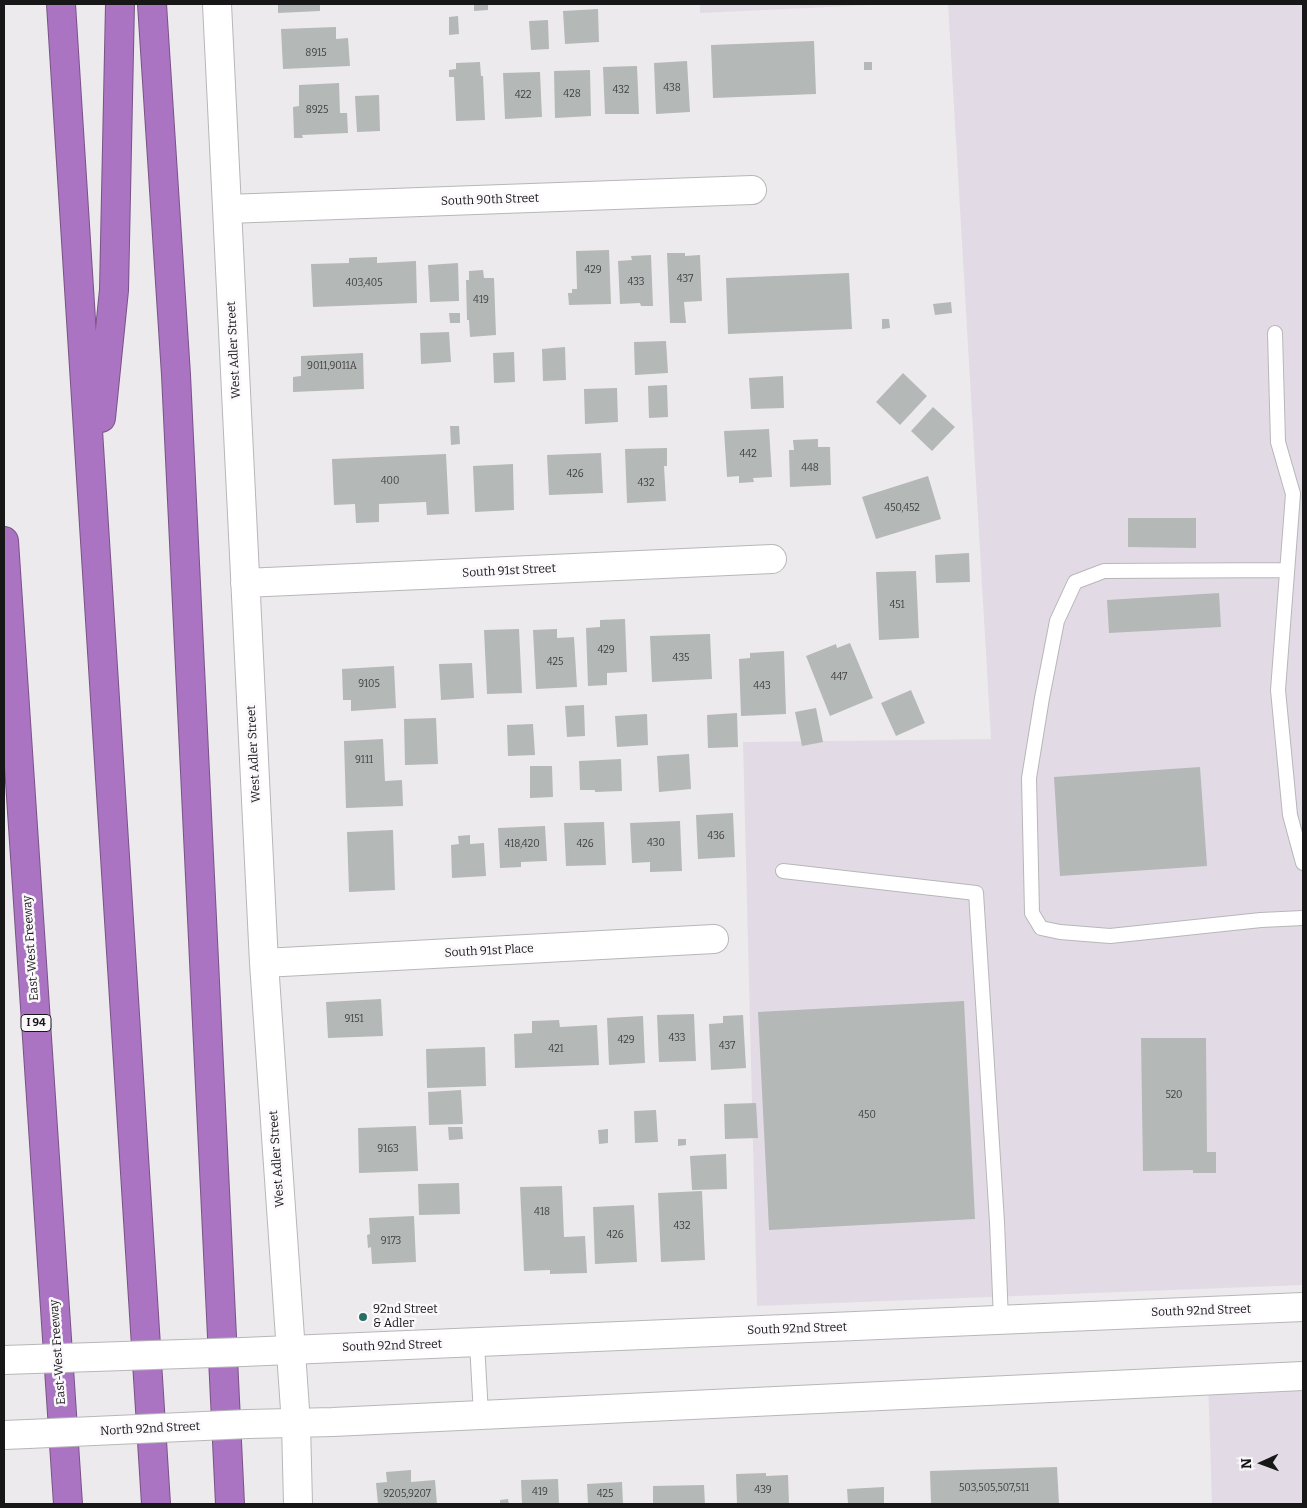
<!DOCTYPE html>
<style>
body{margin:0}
#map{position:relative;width:1307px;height:1508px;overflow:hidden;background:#edeaee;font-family:Bitter,serif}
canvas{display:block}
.frame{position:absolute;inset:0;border:5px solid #181718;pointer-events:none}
.north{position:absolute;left:1237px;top:1438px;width:50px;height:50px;-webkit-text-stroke:4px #faf8fb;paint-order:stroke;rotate:268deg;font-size:14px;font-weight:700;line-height:20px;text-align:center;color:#181718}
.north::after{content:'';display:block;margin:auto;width:18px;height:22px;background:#181718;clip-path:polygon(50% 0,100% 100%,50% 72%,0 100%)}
</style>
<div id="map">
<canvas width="1307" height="1508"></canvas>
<div class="frame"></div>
<div class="north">N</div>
</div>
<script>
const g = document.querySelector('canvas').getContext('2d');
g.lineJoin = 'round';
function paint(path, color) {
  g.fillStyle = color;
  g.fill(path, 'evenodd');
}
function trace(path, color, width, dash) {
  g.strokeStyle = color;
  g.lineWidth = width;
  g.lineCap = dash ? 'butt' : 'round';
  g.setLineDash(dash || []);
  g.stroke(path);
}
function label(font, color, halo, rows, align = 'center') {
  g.font = font + ' Bitter,serif';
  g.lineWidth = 5;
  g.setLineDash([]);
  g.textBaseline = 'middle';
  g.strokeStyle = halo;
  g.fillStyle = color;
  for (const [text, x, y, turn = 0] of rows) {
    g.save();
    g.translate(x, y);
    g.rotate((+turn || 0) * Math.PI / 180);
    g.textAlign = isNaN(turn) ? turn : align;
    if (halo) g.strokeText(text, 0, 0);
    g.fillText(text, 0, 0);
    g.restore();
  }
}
const built = new Path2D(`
 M700 4H895L700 13Z
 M948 4H1303V1285L757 1306 743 742 991 739Z
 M1303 1376V1504H1212L1208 1380Z`);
const building = new Path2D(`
 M278 4H320V11L278 13Z
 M474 4H488V10L474 11Z
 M598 9 599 42 565 44 563 11Z
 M458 16 459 34 449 35V17Z
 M548 20 549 49 531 50 529 21Z
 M336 27V39L348 38 350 66 283 69 281 29Z
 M814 41 816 94 713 98 711 45Z
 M687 61 690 112 656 114 654 63Z
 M480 62 481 76H483L485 120 456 121 454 77H449V70L456 69V63Z
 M864 62H872V70H864Z
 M637 66 639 114H605L603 67Z
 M590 70 591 116 555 118 554 71Z
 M540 72 542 117 505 119 503 73Z
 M339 83 340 113H347L348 133 302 135 303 138H294L293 107 299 106V85Z
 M379 95 380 131 357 132 355 96Z
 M609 250 611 304 569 305 568 293H572V289H577L576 251Z
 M667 253H685V256L700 255 702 301 684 302 686 323H670Z
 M651 255 653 306H641L640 303 620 304 618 261 632 260 631 256Z
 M377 257V263L416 261 417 303 313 307 311 264 349 263V258Z
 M458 263 459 301 430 302 428 265Z
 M483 270 484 278H494L496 335 470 337 469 320H467L466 280H469V271Z
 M849 273 852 329 728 334 726 278Z
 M951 302 952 313 935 315 933 304Z
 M449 313H460V323H450Z
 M882 319H889L890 328 882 329Z
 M449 332 451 362 421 364 420 333Z
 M666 341 668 373 635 375 634 342Z
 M565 347 566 380 543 381 542 349Z
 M514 352 515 382 494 383 493 353Z
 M363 353 364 389 293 392V377L301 376V356Z
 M903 373 927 396 900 425 876 402Z
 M783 376 784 408 751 409 749 378Z
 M667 385 668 417 649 418 648 386Z
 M617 388 618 422 585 424 584 389Z
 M933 407 955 427 932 451 911 431Z
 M450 426H459L460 444 451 445Z
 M769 429 772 477 753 478 754 482 739 483V476L727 477 724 431Z
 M818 439V447H830L831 485 790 487 789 450H794L793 440Z
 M667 448V466H664L666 501 627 503 625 449Z
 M601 453 603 493 549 495 547 455Z
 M446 454 449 514 427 515 426 502 379 504V522L356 523 355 504 334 505 332 459Z
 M513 464 514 510 475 512 473 466Z
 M928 476 941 519 876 539 862 497Z
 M1128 518H1196V548L1128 547Z
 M969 553 970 582 936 583 935 555Z
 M916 571 919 638 879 640 876 572Z
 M1219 593 1221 627 1109 633 1107 600Z
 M625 619 627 672 607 673V685L588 686 586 628 600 627V620Z
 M519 629 522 693 487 694 484 630Z
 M557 629V638L574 637 577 687 536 689 533 630Z
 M710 634 712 679 652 682 650 636Z
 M850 643 873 698 830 716 806 656 836 644 837 648Z
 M784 651 786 714 741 716 739 659 750 658V653Z
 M472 663 474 698 441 700 439 664Z
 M394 666 396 708 351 711V700H343L342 669Z
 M911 690 925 723 896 736 881 703Z
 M584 705 585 736 567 737 565 706Z
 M816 708 823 742 802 746 795 712Z
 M737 713 738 747 708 748 707 715Z
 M647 714 648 745 617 747 615 716Z
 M436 718 438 764 405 765 404 719Z
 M533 724 535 755 508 756 507 725Z
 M383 739 385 781 402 780 403 806 346 808 344 741Z
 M689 754 691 789 659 792 657 756Z
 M621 759 622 791 595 792V790H580L579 761Z
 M530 766H552L553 797 530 798Z
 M1200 767 1207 866 1060 876 1054 777Z
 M733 813 735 857 698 859 696 815Z
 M680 821 682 871 650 872V862L632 863 630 823Z
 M604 822 606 865 566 866 564 823Z
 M545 826 547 861 521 862V867L500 868 498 828Z
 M393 830 395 890 349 892 347 832Z
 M470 835V844L484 843 486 876 452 878 451 845 459 844 458 836Z
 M381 999 383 1036 328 1038 326 1002Z
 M964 1001 975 1219 769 1230 758 1012Z
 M694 1014 696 1061 659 1062 657 1015Z
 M743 1015 746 1068 711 1070 709 1024 723 1023V1016Z
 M643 1016 645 1063 609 1065 607 1018Z
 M559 1020 560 1027 597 1025 599 1065 515 1068 514 1034 532 1033V1021Z
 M1141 1038H1206L1207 1152H1216V1173H1193V1170L1143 1171Z
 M485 1047 486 1086 427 1088 426 1049Z
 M461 1090 463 1124 429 1125 428 1092Z
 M756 1103 758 1138 725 1139 724 1104Z
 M656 1110 658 1142 635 1143 634 1111Z
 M416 1126 418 1171 359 1173 358 1128Z
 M448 1127H462L463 1139 449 1140Z
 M608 1129V1143L599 1144 598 1130Z
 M678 1139H686V1145L678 1146Z
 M726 1154 727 1189 692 1190 690 1156Z
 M459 1183 460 1214 419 1215 418 1184Z
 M562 1186 564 1237 585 1236 587 1273 550 1274V1270L524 1271 520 1187Z
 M702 1191 705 1260 661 1262 658 1193Z
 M634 1205 637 1262 595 1264 593 1207Z
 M414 1216 416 1262 372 1264 371 1247 368 1248 367 1235 370 1234 369 1218Z
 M1057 1467 1059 1504H931L930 1471Z
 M411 1470V1482L435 1480 437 1504H378L376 1483 387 1482 386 1472Z
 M766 1473V1476L788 1475 789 1504H737L736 1474Z
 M558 1479 559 1504H522L521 1480Z
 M622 1482 623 1504H588L587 1484Z
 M704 1485 705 1504H653V1486Z
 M884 1487V1504H848L847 1489Z
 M508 1499 509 1504H500V1500Z`);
const service = new Path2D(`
 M1275 333 1278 442 1293 494 1278 690 1290 815 1303 863
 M1287 570 1104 571 1075 582 1057 621 1042 698 1029 778 1032 913 1041 928 1060 932 1110 936 1261 920 1303 918
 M783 871 976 893 997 1222 1001 1320
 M477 1343 481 1415`);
const minor = new Path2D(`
 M217 4 264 963 296 1424 298 1504
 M227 209 752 190
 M245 583 772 559
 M264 963 714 939`);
const tertiary = new Path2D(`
 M243 1352 1303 1307
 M248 1424 333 1422 1303 1376
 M4 1435 28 1434`);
const motorway = new Path2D(`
 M61 4 156 1504
 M152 4 176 375 230 1504
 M101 418 114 290 120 4
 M4 541 68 1504`);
const tertiaryBridge = new Path2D(`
 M4 1360 243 1352
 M28 1434 248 1424`);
const markers = [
 [363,1317,5,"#276e63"]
];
const numberNames = [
 ["8915",316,53],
 ["438",672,88],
 ["432",621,90],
 ["428",572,94],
 ["422",523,95],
 ["8925",317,110],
 ["429",593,270],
 ["437",685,279],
 ["433",636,282],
 ["403,405",364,283],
 ["419",481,300],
 ["9011,9011A",332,366],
 ["442",748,454],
 ["448",810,468],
 ["426",575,474],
 ["400",390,481],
 ["432",646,483],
 ["450,452",902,508],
 ["451",897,605],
 ["429",606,650],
 ["435",681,658],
 ["425",555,662],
 ["447",839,677],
 ["9105",369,684],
 ["443",762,686],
 ["9111",364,760],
 ["436",716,836],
 ["430",656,843],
 ["418,420",522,844],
 ["426",585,844],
 ["9151",354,1019],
 ["433",677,1038],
 ["429",626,1040],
 ["437",727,1046],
 ["421",556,1049],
 ["520",1174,1095],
 ["450",867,1115],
 ["9163",388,1149],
 ["418",542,1212],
 ["432",682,1226],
 ["426",615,1235],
 ["9173",391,1241],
 ["503,505,507,511",994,1488],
 ["439",763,1490],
 ["419",540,1492],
 ["9205,9207",407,1494],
 ["425",605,1494]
];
const shields = [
 [36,1023,30]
];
const shieldNames = [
 ["I 94",36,1023]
];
const streetNames = [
 ["South 90th Street",490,200,-2],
 ["West Adler Street",234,350,-93],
 ["South 91st Street",509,571,-3],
 ["West Adler Street",254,754,-93],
 ["East-West Freeway",31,948,-94],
 ["South 91st Place",489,951,-3],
 ["West Adler Street",277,1159,-94],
 ["South 92nd Street",1201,1311,-2],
 ["South 92nd Street",797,1329,-2],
 ["South 92nd Street",392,1346,-2],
 ["East-West Freeway",58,1352,-94],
 ["North 92nd Street",150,1429,-3]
];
const poiNames = [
 ["92nd Street",373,1310],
 ["& Adler",373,1324]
];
paint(built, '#e2dbe5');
paint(building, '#b4b8b7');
trace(service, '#b8b6b9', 16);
trace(minor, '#b8b6b9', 30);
trace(tertiary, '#b8b6b9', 30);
trace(motorway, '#785386', 30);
trace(service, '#fff', 14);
trace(minor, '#fff', 28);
trace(tertiary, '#fff', 28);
trace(motorway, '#ab74c2', 28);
trace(tertiaryBridge, '#b8b6b9', 30, []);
trace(tertiaryBridge, '#fff', 28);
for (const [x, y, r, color] of markers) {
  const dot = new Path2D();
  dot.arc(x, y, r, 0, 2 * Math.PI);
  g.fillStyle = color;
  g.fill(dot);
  trace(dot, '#faf8fb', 2);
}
label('10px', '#3f3f40', null, numberNames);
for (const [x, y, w] of shields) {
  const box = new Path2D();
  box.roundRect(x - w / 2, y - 8.5, w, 17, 4);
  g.fillStyle = '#faf8fb';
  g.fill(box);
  trace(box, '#181718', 1);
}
label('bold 11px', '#181718', null, shieldNames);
label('12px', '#181718', '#faf8fb', streetNames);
label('12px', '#181718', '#faf8fb', poiNames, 'left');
</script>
